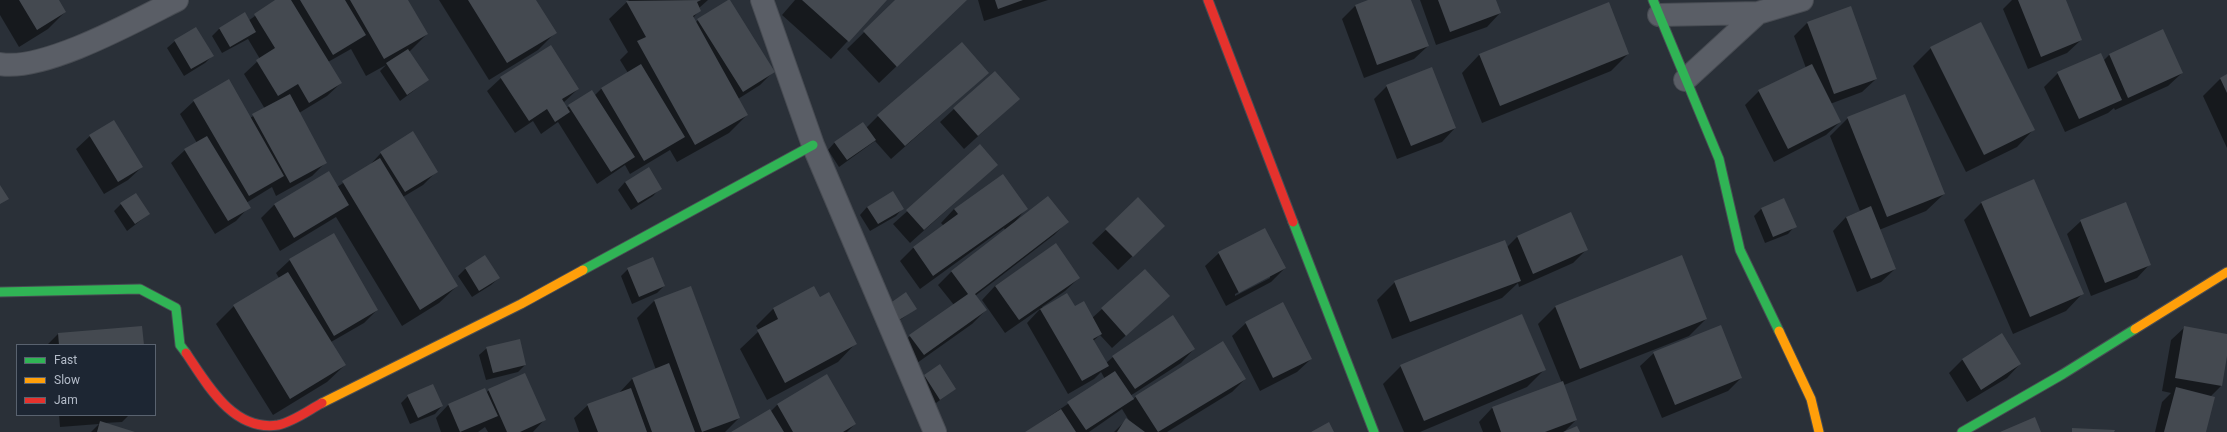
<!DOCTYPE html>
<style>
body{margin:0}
#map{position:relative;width:2227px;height:432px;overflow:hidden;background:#2a3038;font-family:Roboto,sans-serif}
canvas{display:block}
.legend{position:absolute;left:16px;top:344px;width:140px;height:72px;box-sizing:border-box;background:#1d2633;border:1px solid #59626f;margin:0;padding:5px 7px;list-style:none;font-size:12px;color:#b4bcc9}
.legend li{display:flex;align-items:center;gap:8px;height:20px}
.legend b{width:20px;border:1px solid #59626f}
</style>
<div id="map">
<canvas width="2227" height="432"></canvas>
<ul class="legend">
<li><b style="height:5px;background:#30b455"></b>Fast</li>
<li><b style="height:5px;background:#ff9f0a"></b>Slow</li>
<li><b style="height:5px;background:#e5322d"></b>Jam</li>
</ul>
</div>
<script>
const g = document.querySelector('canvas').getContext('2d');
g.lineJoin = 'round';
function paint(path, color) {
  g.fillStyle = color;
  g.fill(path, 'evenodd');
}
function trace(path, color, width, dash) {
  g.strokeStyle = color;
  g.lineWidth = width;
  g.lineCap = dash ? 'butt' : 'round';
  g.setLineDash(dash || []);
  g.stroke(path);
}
const shadow = new Path2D(`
 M0 0H58L65 12 48 29 19 47 0 15Z
 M277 0H407L427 34 409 52 428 80 400 101 380 71 386 65 366 76 351 49 328 62 341 83 327 96 299 113 326 162 312 176 276 196 272 187 246 203 249 207 236 221 215 234 171 163 185 150 197 143 180 114 194 101 250 118 265 109 244 74 260 59 248 39 222 53 212 36 219 29 248 21Z
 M439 0H535L555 33 538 50 489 80Z
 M629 0H708L699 8 700 10 693 18 695 23 698 20 774 71 760 85 738 99 747 115 729 133 677 162 670 150 630 174 625 165 597 184 558 122 541 134 533 121 515 133 487 91 501 78 578 89 563 103 566 108 594 96 601 89 628 73 620 60 628 52 609 19Z
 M795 0H886L831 59 782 15Z
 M897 0H966L879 83 847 49Z
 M978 0H1048L984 21Z
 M1371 0H1410L1428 46 1414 59 1364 78 1342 19 1355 6Z
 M1420 0H1495L1500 13 1487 27 1436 45Z
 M2012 0H2065L2081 40 2067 53 2028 69 2003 9Z
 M1807 23 1876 79 1862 92 1830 104 1840 122 1826 135 1774 162 1745 105 1759 91 1806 68 1794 36Z
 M2163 31 2182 73 2168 86 2115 110 2114 108 2108 113 2065 132 2044 87 2058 73 2103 61 2109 55Z
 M175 41 212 56 205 63 184 76 167 48Z
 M1931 48 2034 129 2017 147 1966 172 1913 66Z
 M1628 54 1611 71 1482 123 1462 73 1479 55Z
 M988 73 891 159 875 141 839 167 828 150 835 142 866 128 878 116Z
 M2227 76V148L2203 96 2220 79Z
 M1387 86 1455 128 1442 142 1397 159 1374 99Z
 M1019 99 964 149 940 122 954 109Z
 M1848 118 1944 194 1926 211 1879 230 1895 269 1881 282 1857 292 1833 231 1846 217 1860 211 1830 136Z
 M90 136 142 167 128 180 104 194 76 149Z
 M980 146 997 165 910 243 893 224Z
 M381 153 437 171 423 185 403 197 457 286 439 303 402 326 336 217 280 251 261 218 274 205 337 187 368 167Z
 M2033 180 2083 293 2066 311 2013 334 1964 220 1981 203Z
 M625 182 660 188 653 196 631 210 618 190Z
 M1138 199 1164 226 1118 270 1092 243Z
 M1784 199 1795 226 1788 234 1765 243 1754 216 1761 209Z
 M121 204 149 214 127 231 114 211Z
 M867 207 903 208 896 216 870 231 860 215Z
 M954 209H1026L1014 223 1067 222 1054 235 975 296 986 310 972 324 910 368 896 349 910 336 954 305 938 285 951 272 1005 230 1004 228 920 289 900 261 913 248 944 226 941 223Z
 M1570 214 1586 250 1573 263 1519 287 1518 283 1502 298 1392 339 1377 300 1395 282 1507 247 1517 237Z
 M2081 221 2150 264 2137 278 2091 296 2067 234Z
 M1055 245 1079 278 1065 291 1042 307 1043 308H1074L1092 318 1102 309H1155L1112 348 1100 335 1093 341 1106 363 1113 357 1194 349 1181 363 1130 396 1133 400 1136 396 1245 379 1232 392 1167 432H1114L1126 420 1130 422 1122 409 1089 432H1026L1105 379 1101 372 1094 379 1068 394 1027 323 1041 308 1005 333 982 300 995 286Z
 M1219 253 1285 268 1271 282 1226 306 1205 266ZM1270 276V278L1235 296V294Z
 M485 256 499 278 491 285 472 297 458 276 465 269Z
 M290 260 377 310 364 323 331 342 345 365 327 382 273 415 216 324 234 306 279 278 276 273Z
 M628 269 664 286 657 293 632 304 621 276Z
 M691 287 739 418 725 432H579L574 418 588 405 619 393 632 379 656 370 637 318 654 301Z
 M819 298 855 344 838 362 767 400 740 349 759 331 756 326 773 309Z
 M1556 306 1706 319 1689 336 1564 385 1576 420 1564 432H1483L1479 422 1492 408 1562 383 1538 324Z
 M915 309 892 326 882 312Z
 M1522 315 1545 369 1527 387 1420 432H1404L1383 384 1401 366Z
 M1246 323 1311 359 1297 372 1260 391 1232 336Z
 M2185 327 2227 335V350L2221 386 2210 397 2205 432H2155L2162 402 2171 393 2162 391 2171 340Z
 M58 334 143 345H47Z
 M2002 335 2020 364 2007 378 1967 402 1949 373 1962 360Z
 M487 348 525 365 518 372 486 380 479 355Z
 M1654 353 1741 378 1728 391 1662 418 1640 366Z
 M940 366 955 389 932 406 917 383Z
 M524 374 544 420 533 432H488L485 427 478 432H441L436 418 449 404 486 392Z
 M826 376 855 424 847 432H733L770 412 777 405Z
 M408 396 442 406 435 414 410 424 401 403Z
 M59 415H129L122 422 104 423 132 432H91L99 424 60 427Z`);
const building = new Path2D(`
 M19 0H59L66 12 37 30Z
 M275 0H291L342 83 309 103 298 84 278 96 256 60 275 48 254 14Z
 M300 0H345L366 35 333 55Z
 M350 0H408L428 34 384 59Z
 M468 0H536L557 33 507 63Z
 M701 0 697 2 701 11 693 16 748 115 695 145 637 41 646 37 626 1Z
 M728 0H730L775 72 743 92 697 19Z
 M802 0H887L849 42Z
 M895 0H967L897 67 863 31Z
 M995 0H1023L998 9Z
 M1368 0H1411L1429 46 1377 65 1355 5Z
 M1438 0H1496L1501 13 1450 32Z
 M2018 0H2066L2082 40 2041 57Z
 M1609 2 1629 54 1500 106 1479 54Z
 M1851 6 1877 79 1834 94 1807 22Z
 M245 12 256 32 230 47 219 28Z
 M1981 22 2035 130 1984 155 1930 47Z
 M196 27 214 56 191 69 174 40Z
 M2163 29 2183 73 2128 98 2109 54Z
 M962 42 989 73 905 146 877 115Z
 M551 45 579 89 562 99 570 112 555 122 547 109 529 121 500 77Z
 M408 49 429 80 407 95 386 63Z
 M2101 53 2122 100 2079 119 2057 72Z
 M641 64 685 137 644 161 601 88Z
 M1812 64 1841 122 1788 149 1758 90Z
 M1432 67 1456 128 1411 146 1386 85Z
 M995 71 1020 99 978 136 953 108Z
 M2227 74V93L2220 78Z
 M229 79 284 176 249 196 193 100Z
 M592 90 635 157 611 172 568 105Z
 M290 94 327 163 290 183 252 114Z
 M1905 94 1945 194 1887 217 1847 117Z
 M114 120 143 167 118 182 89 135Z
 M863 122 876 140 847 160 834 142Z
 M413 131 438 172 405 192 380 152Z
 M207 136 251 208 228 221 184 149Z
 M980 144 998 165 924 230 906 210Z
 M380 158 458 286 420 310 342 181Z
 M649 167 662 189 638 203 625 182Z
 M329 171 349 205 294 238 274 204Z
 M1003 174 1028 209 933 276 913 247 958 214 954 209Z
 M2034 179 2084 294 2030 317 1981 202Z
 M0 185 9 199 0 204Z
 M893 191 904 209 878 224 867 207Z
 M136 193 150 214 135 224 120 203Z
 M1048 196 1069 222 975 294 987 310 924 355 909 335 968 294 951 271Z
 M1138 197 1165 226 1133 257 1105 229Z
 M1784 198 1797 227 1773 237 1761 208Z
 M2126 202 2151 265 2105 283 2080 220Z
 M1871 206 1896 269 1871 279 1846 217Z
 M1571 212 1588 250 1533 274 1517 236Z
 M1265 228 1286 268 1239 293 1218 252Z
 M334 233 378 310 334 336 289 259Z
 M1505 240 1521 281 1410 322 1394 281Z
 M1056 243 1080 278 1019 320 995 286Z
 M485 255 500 278 479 291 465 268Z
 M1682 255 1707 319 1580 369 1555 306Z
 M653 257 665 286 639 297 627 268Z
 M1145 269 1170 296 1126 336 1101 308Z
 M288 272 346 365 290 399 233 305Z
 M691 286 740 418 702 432 654 300Z
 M814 286 820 297 829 292 857 344 785 383 757 330 778 319 773 308Z
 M906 292 917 309 899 320 889 304Z
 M1067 293 1075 306 1084 301 1102 334 1093 339 1109 366 1082 381 1040 309Z
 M1283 302 1312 359 1273 378 1245 322Z
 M1522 314 1546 370 1424 421 1400 365Z
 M1173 315 1195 349 1135 389 1112 356Z
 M1721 325 1742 378 1675 405 1653 352Z
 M142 326 144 345H59L58 333Z
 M2184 326 2227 334V356L2222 386 2175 378Z
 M2002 333 2021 364 1981 390 1962 359Z
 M520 339 526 365 493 373 486 347Z
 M1223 341 1246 379 1158 432 1135 396Z
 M669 363 695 432H652L632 378Z
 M940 364 956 389 940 400 924 375Z
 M1115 371 1134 399 1086 430 1067 402Z
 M525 373 546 420 520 432H507L488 389Z
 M827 374 856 424 843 432H793L777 404Z
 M1563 381 1577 420 1545 432H1501L1492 407Z
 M433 384 443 406 418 418 407 395Z
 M2176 387 2215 397 2206 432H2164Z
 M485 388 498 416 460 432 448 404Z
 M631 388 647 432H598L587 404Z
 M770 409 784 432H731Z
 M1061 409 1076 432H1025Z
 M2035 417 2041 432H2000Z
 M1126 418 1145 432H1117Z
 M100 421 135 432H97Z
 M1329 422 1334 432H1311Z
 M1577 426 1580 432H1563Z
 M2072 428 2115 430 2114 432H2072Z`);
const street = new Path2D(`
 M762 0 813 145 935 432
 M1659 15 1758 13 1802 0
 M0 64C44 72 137 20 177 0
 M1685 80 1758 13`);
const fast = new Path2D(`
 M1653 0 1719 159 1740 250 1779 331
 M1293 222 1374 432
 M583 270 813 145
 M0 292 140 289 176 308 180 345 186 353
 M1962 432 2063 374 2135 329`);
const slow = new Path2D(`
 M2135 329 2227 272
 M1779 331 1811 399 1819 432
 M322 403 521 304 583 270`);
const jam = new Path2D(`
 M1208 0 1293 222
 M186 353C207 384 233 432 278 425 293 422 309 410 322 403`);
paint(shadow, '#0007');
paint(building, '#444950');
trace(street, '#484c53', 24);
trace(fast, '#484c53', 11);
trace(slow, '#484c53', 11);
trace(jam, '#484c53', 11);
trace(street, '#5a5e66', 22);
trace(fast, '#30b455', 9);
trace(slow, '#ff9f0a', 9);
trace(jam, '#e5322d', 9);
</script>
